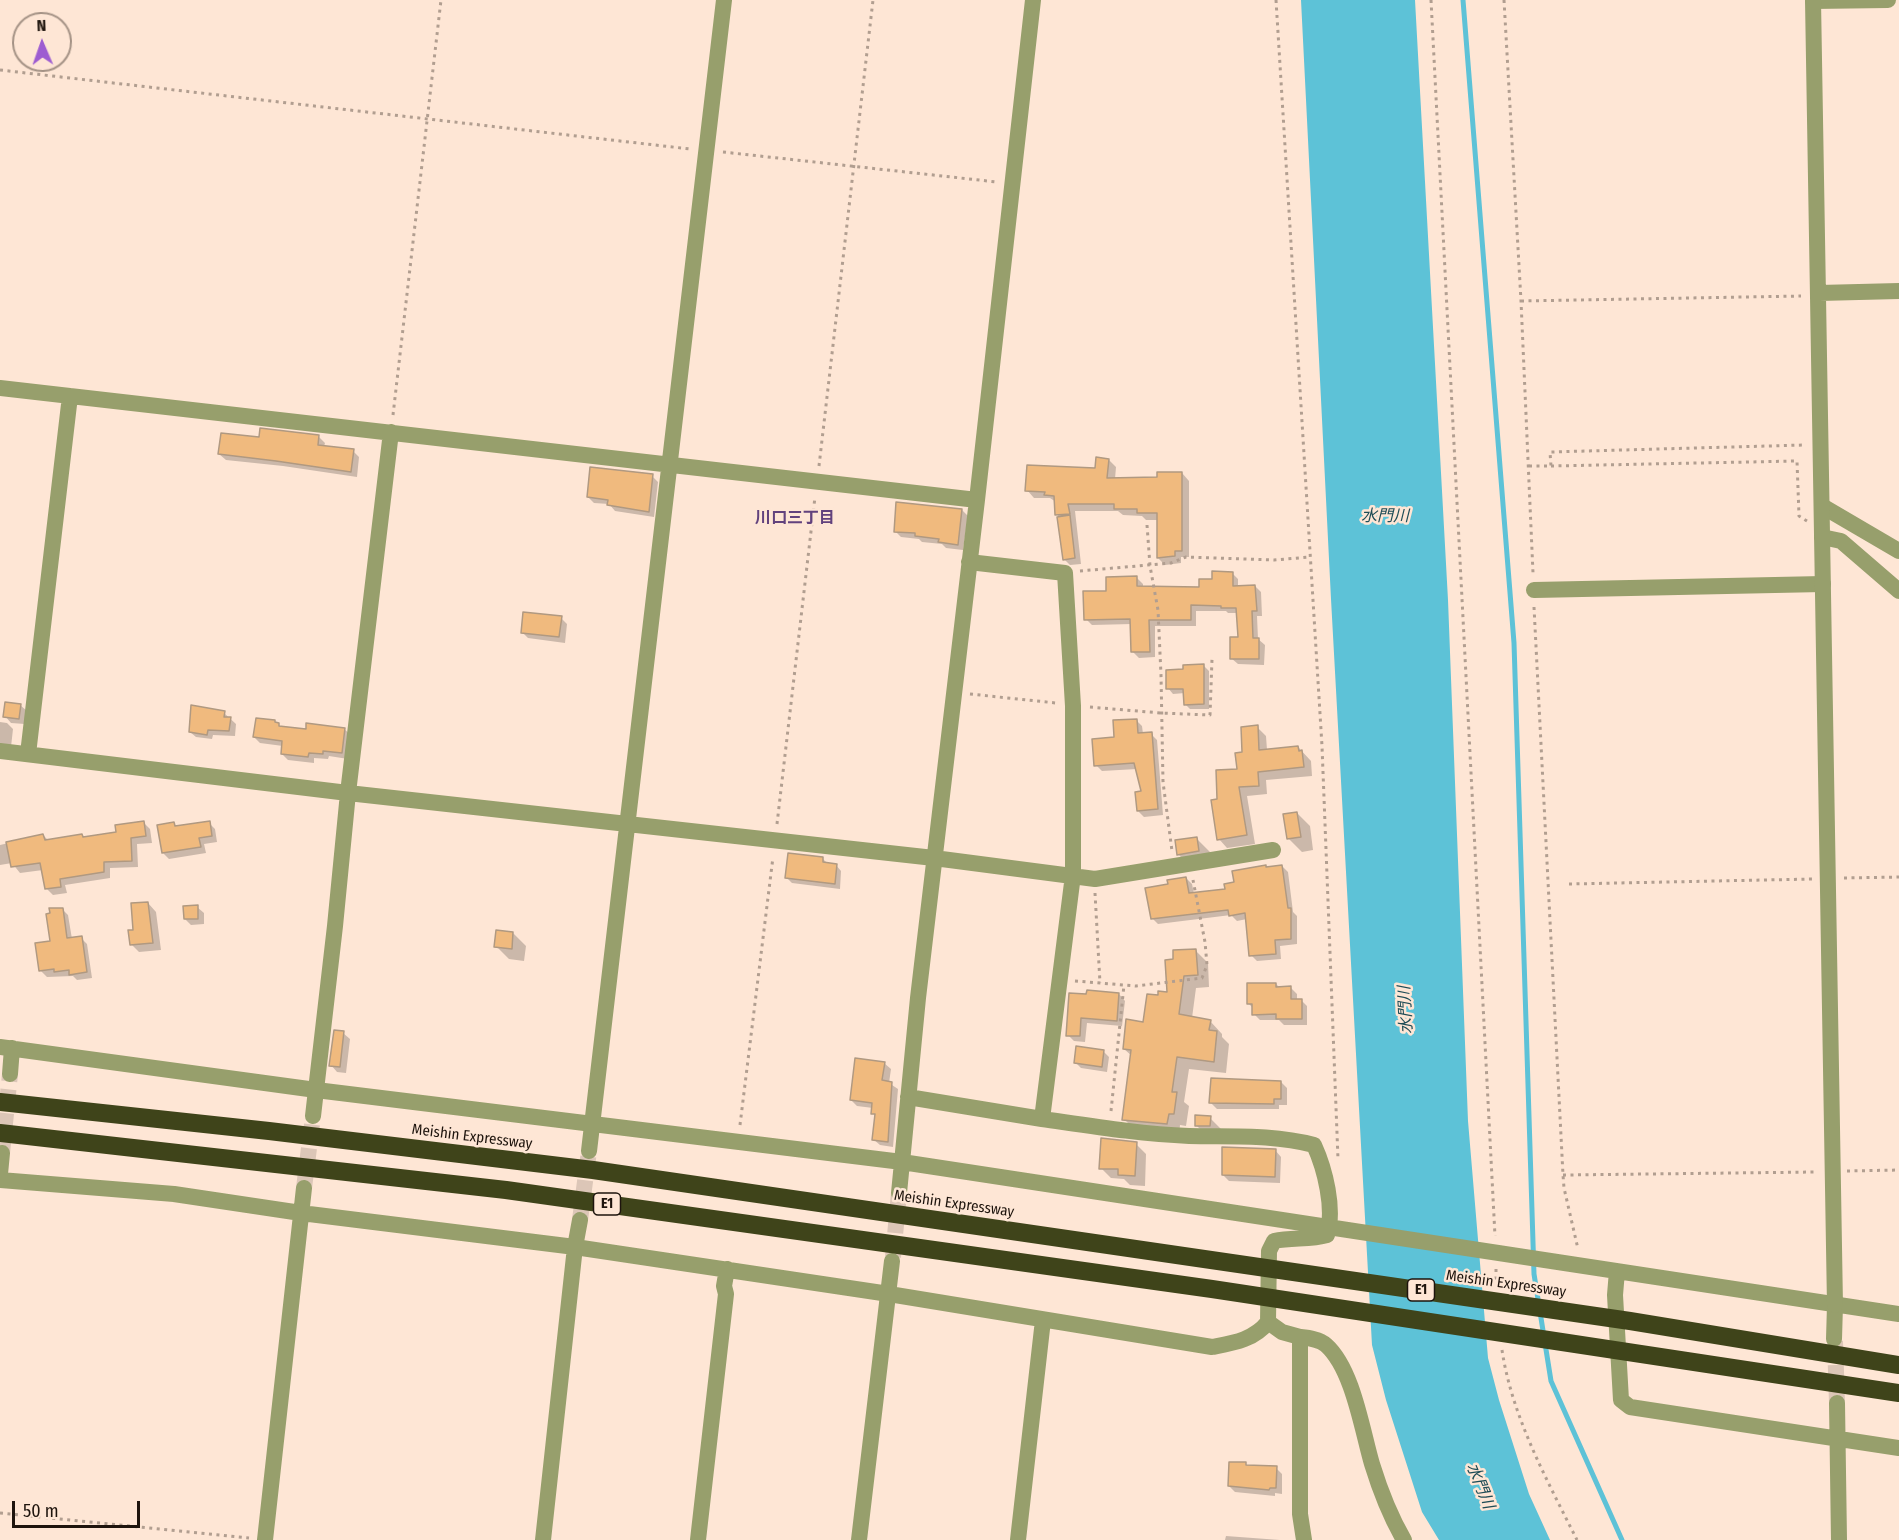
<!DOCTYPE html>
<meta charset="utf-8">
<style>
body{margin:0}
#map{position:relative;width:1899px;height:1540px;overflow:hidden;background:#fee6d5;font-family:"Fira Sans Condensed",sans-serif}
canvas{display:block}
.north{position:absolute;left:12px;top:12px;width:60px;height:60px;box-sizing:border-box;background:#fee6d5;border:2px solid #a49285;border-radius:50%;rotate:358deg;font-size:16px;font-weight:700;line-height:24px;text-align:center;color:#1e140d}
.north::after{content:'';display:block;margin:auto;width:21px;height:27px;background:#9d5cd1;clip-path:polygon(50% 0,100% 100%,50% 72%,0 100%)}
.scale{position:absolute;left:12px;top:1501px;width:128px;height:27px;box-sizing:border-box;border:3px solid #1e140d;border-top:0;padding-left:8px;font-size:18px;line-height:21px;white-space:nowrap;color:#1e140d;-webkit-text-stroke:4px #fee6d5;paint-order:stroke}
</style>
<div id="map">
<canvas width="1899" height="1540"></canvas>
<div class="north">N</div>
<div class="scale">50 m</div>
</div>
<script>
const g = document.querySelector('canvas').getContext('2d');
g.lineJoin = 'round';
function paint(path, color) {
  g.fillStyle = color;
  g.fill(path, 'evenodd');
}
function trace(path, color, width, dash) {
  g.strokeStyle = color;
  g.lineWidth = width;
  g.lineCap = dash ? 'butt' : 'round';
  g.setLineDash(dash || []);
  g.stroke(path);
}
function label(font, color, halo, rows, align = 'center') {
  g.font = font + ' "Fira Sans Condensed","Noto Sans JP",sans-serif';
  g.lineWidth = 5;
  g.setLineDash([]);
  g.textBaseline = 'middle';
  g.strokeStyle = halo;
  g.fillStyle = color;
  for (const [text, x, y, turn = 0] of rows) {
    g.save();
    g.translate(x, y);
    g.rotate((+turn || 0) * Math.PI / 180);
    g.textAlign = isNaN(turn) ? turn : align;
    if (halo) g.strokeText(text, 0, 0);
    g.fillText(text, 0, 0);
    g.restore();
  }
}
const water = new Path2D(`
 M1301 0H1415L1448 600 1468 1121 1488 1358 1499 1400 1529 1494 1550 1540H1439L1422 1512 1386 1400 1372 1345 1331 599Z`);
const shadow = new Path2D(`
 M319 437 325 443 324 447 353 451 359 457 357 477 283 466 226 460 219 454 261 439Z
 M1109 460 1116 467 1115 479H1158L1182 473 1189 481V557H1181V563L1165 565 1158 558V520H1146L1142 516 1123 515 1118 511H1075L1081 564 1070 565 1064 559 1056 502 1050 498H1034L1027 490 1096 469Z
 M652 476 658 482 654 517 615 511 609 504 594 503 588 497Z
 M962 510 968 516 963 550 946 548 942 544 922 542 919 539 901 537 895 531Z
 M1232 573 1238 579V587L1255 586 1261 592 1262 616H1257L1258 639 1265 645 1264 665 1238 664 1231 658 1239 639 1238 613H1228L1226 611H1196V626H1155V657L1139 658 1133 652 1132 624 1092 625 1086 619 1108 592 1137 578 1143 584V588L1200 589Z
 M561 618 567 624 565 643 528 638 522 632Z
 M1204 666 1209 671V709H1190L1185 704V693L1173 694 1168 688 1184 671Z
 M20 705 27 711 25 724 11 723 5 716Z
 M224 713 236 724 235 736 213 735 212 739 196 737 190 732Z
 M1136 720 1142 726 1143 734H1151L1157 740 1163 815 1144 817 1138 811 1143 792 1137 769 1102 771 1096 765 1115 738Z
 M274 721 282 728 307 731 344 729 351 735 348 759 329 756 328 759 314 758V763L288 760 282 754 283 746 260 743 254 737Z
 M0 722 7 723 13 729 11 747 0 748Z
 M1257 727 1266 736 1267 750 1298 747 1311 761 1312 776 1266 780 1267 794 1247 796 1255 844 1227 848 1219 839V801L1238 770Z
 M1297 813 1310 826 1313 850 1302 852 1289 839Z
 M144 823 150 829 152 843 137 844 138 867 110 868V878L65 885 67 893 53 895 46 888 43 870 20 873 12 863 0 865V845L43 835 49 841 84 839 118 833Z
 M209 823 215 829 217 842 204 844 206 853 169 859 163 853 174 824 177 828Z
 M1197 839 1210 852 1211 864 1191 867 1178 854Z
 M822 858 829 865H836L841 871 840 889 792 883 787 878Z
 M1282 866 1288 872 1293 912 1297 916V944L1280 946 1281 959 1257 961 1251 955 1247 919 1237 921 1231 915 1158 924 1152 918 1169 886 1186 878 1192 884 1194 894 1227 890 1236 883Z
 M148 903 156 912 161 950 139 952 131 944Z
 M197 907 204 913V924L191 925 185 919Z
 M62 909 68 915 72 939 81 938 87 944 92 978 77 980 73 976 47 977 41 971 52 942V915Z
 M513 933 526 946 524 961 509 959 496 946Z
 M1195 950 1208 963 1209 987 1196 988 1192 1018 1210 1021 1222 1034V1037L1229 1044 1226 1073 1189 1069 1184 1102 1189 1106 1186 1126 1180 1125 1179 1136 1136 1131 1124 1119 1132 1056 1124 1049 1144 1024 1159 997 1168 994 1175 961Z
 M1276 984 1280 988H1291L1297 994V1000H1301L1307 1006V1025H1284L1279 1020H1260L1254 1014V1009L1248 1003Z
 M1119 994 1125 1001 1122 1026 1087 1023 1085 1042 1074 1041 1068 1035 1071 995Z
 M343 1033 350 1039 346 1073 337 1072 331 1065Z
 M1103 1051 1109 1057 1107 1072 1081 1068 1075 1062Z
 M884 1063 891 1069 889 1083 898 1089 893 1147 880 1145 873 1139 877 1117 873 1113V1108L857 1106 851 1100Z
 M1281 1082 1287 1088V1105H1279V1109H1217L1211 1103Z
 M1210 1118 1223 1131 1209 1138 1196 1125Z
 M1136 1144 1146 1154 1145 1186 1130 1185 1124 1179 1111 1178 1101 1168Z
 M1275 1150 1281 1157 1280 1183 1229 1181 1223 1175Z
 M1245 1464 1248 1467 1276 1468 1282 1474V1494L1275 1493V1496L1235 1492 1229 1486Z
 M1226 1536 1280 1540H1225Z`);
const stream = new Path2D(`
 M1463 0 1514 643 1534 1274 1551 1381 1622 1540`);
const building = new Path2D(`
 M260 428 319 435 318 445 354 449 351 472 276 461 218 454 221 433 259 437Z
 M1096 457 1109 459 1107 478 1157 477V472H1182V551H1175V556L1157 558V513H1137V509H1114V504H1068L1070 514 1055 515 1054 496 1044 495 1045 492 1025 491 1027 465 1095 468Z
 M590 467 653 474 649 512 607 505 608 500 587 497Z
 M896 502 962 509 958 545 938 542 939 539 915 536V533L894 532Z
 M1070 515 1075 558 1063 560 1057 517Z
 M1212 571 1233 572V586L1255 585 1257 611H1252L1253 638H1259V659H1230V637H1238L1236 608H1221V606L1191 605V620H1149L1150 652H1131L1130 619 1084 620 1083 591H1106V577L1137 576V586L1199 587V579H1212Z
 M523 612 562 616 559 637 521 633Z
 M1204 664V704L1184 705 1183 689H1166V670L1183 669V665Z
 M5 702 21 704 19 719 3 717Z
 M191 705 225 711 224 717H231L229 731 208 730 207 735 189 732Z
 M256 718 275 720V722L279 723V726L306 729V723L345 728 342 753 323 751V754L309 753 308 757 281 754 282 741 253 737Z
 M1137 719 1138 733 1152 732 1158 809 1137 811 1135 792 1141 791 1134 763 1094 766 1092 739 1114 737 1113 720Z
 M1258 725 1259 750 1298 746 1299 751 1302 750 1304 767 1258 772 1259 786 1239 787 1247 835 1217 840 1211 800 1217 799 1216 770 1237 769 1235 753 1242 752 1241 727Z
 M1297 812 1301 837 1287 839 1283 814Z
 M144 821 146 836 131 838 132 861 104 862V872L60 879 61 887 45 889 40 863 11 867 6 842 43 834 45 840 82 834 83 837 116 832 115 825Z
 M210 821 212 836 199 838 201 847 162 853 157 825 174 822 175 826Z
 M1197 837 1199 851 1177 855 1175 840Z
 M788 853 823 857V862L837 864 835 884 785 878Z
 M1266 865V867L1282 865 1288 908H1291V939L1275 940 1276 954 1249 956 1245 913 1229 916 1228 910 1151 919 1145 888 1168 884 1167 880 1186 877 1189 893 1225 889 1224 884 1234 882 1232 871Z
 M148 902 153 943 130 945 128 930H133L131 903Z
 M198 905V919H184L183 906Z
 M49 908H63L67 938 82 936 87 972 69 975V970L54 972V969L39 971 35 943 50 941 46 914 50 913Z
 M496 930 513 932 512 949 494 947Z
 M1196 949 1198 975 1184 976 1179 1014 1211 1020 1209 1030 1217 1031 1214 1062 1177 1057 1172 1092H1177L1174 1114H1169L1167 1124 1122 1120 1131 1050 1123 1049 1126 1019 1143 1022 1147 994 1158 995V991L1167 992 1165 960 1173 959V950Z
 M1247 983H1276V987L1291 986V999H1302V1019H1276V1014L1252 1015V1004H1247Z
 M1087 990 1119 993 1117 1021 1081 1018 1080 1036H1066L1069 993 1086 994Z
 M334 1030 344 1031 340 1067 329 1066Z
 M1076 1046 1104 1050 1102 1067 1074 1063Z
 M855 1058 885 1062 882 1080 892 1082 888 1142 872 1140 875 1114H871L872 1103 850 1100Z
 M1211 1078 1281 1081V1099H1274V1104L1209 1103Z
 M1195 1115 1211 1116 1210 1126H1195Z
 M1101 1138 1137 1142 1135 1176 1118 1175V1169H1099Z
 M1222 1147 1276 1149 1275 1177 1222 1175Z
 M1229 1462H1246V1465L1277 1466 1276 1488H1270L1269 1490 1228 1486Z`);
const minorTunnel = new Path2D(`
 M2 1153 10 1074
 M304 1188 313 1116
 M580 1220 589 1151
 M893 1257 899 1193
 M1835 1341 1837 1403`);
const path = new Path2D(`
 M1276 0 1322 746 1338 1159
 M1431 0 1495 1236
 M1504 0 1521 301 1533 573
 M0 70 690 149
 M723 152 997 182
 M1521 301 1801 296
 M393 415 441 0
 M819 466 873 0
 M1529 466H1551L1550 452 1804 445
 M1551 466 1797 461 1799 516 1807 521
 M1147 525 1150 566 1158 610 1161 675 1163 782 1172 851
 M1080 571 1171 563 1186 557 1274 560 1310 557
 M1534 607 1563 1175 1564 1188 1578 1249
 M970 694 1056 703
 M1090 707 1161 713 1210 715 1212 659
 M777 824 815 497
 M1844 878 1899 877
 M1569 884 1813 879
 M1095 893 1100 983
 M1075 981 1136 986 1202 978 1207 965 1205 942 1193 880
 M1111 1111 1124 985
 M740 1125 773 857
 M1847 1171 1899 1170
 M1563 1175 1816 1172
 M1496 1269V1284
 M1502 1350C1512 1417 1547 1480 1577 1540
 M0 1513 249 1538`);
const minor = new Path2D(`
 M1813 1 1888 0
 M0 388 977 500
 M1822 506 1899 551
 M1822 537 1841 541 1899 591
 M1534 590 1823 584
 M0 751 348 793 934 858 1095 879 1273 850
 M28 754 70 396
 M0 1047 316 1090 902 1162 1899 1314
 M10 1074 12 1048
 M908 1097 1042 1119 1073 875V706L1065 573 969 562
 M313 1116 335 926 348 793 391 432
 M589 1151 724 0
 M0 1174 2 1153
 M0 1180 174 1194 301 1213 575 1247 889 1294 1212 1347C1233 1343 1254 1340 1268 1322L1269 1251 1274 1241C1292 1237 1310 1240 1327 1235 1335 1209 1325 1169 1314 1145 1273 1134 1231 1137 1189 1136 1140 1134 1091 1126 1042 1119
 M899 1193 918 998 977 500 1033 0
 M1617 1271 1615 1295 1621 1400 1630 1407 1899 1448
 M1268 1322 1282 1332 1300 1337V1514L1304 1540
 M1300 1337C1309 1338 1319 1339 1326 1345 1353 1369 1362 1430 1372 1464 1380 1490 1390 1516 1404 1540
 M1834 1339 1835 1305
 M1837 1403 1839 1540
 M265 1540 304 1188
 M543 1540 575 1247 580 1220
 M698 1540 726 1294 724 1286 727 1269
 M859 1540 892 1261
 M1018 1540 1043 1320`);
const tertiary = new Path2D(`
 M1813 0 1835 1305
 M1819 293 1899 291`);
const motorway = new Path2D(`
 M0 1102 269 1131 593 1170 1630 1321 1899 1365
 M0 1133 506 1190 1212 1289 1899 1393`);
const shields = [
 [607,1204,27],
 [1421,1290,27]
];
const shieldNames = [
 ["E1",607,1204],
 ["E1",1421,1290]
];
const streetNames = [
 ["Meishin Expressway",472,1137,7],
 ["Meishin Expressway",954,1204,8],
 ["Meishin Expressway",1506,1284,8]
];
const waterNames = [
 ["水門川",1385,517],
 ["水門川",1406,1010,-93],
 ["水門川",1480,1486,68]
];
const neighbourhoodNames = [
 ["川口三丁目",795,519]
];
paint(water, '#5dc2d7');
paint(shadow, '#0003');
trace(stream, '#5dc2d7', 5);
paint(building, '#f0ba7e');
trace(building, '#b09981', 1.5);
trace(minorTunnel, '#dcc6b7', 16, [16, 8]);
trace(path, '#b19e90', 3, [3, 4.5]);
trace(minor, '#979f6c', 16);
trace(tertiary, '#979f6c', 16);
trace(motorway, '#3f441a', 18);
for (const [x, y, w] of shields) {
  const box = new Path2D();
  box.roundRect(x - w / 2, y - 11, w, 22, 4.5);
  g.fillStyle = '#fee6d5';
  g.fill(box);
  trace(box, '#1e140d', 1.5);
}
label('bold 14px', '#1e140d', null, shieldNames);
label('15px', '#1e140d', '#fee6d5', streetNames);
label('italic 16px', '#1f4c56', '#fee6d5', waterNames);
label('bold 16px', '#62427d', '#fee6d5', neighbourhoodNames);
</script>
